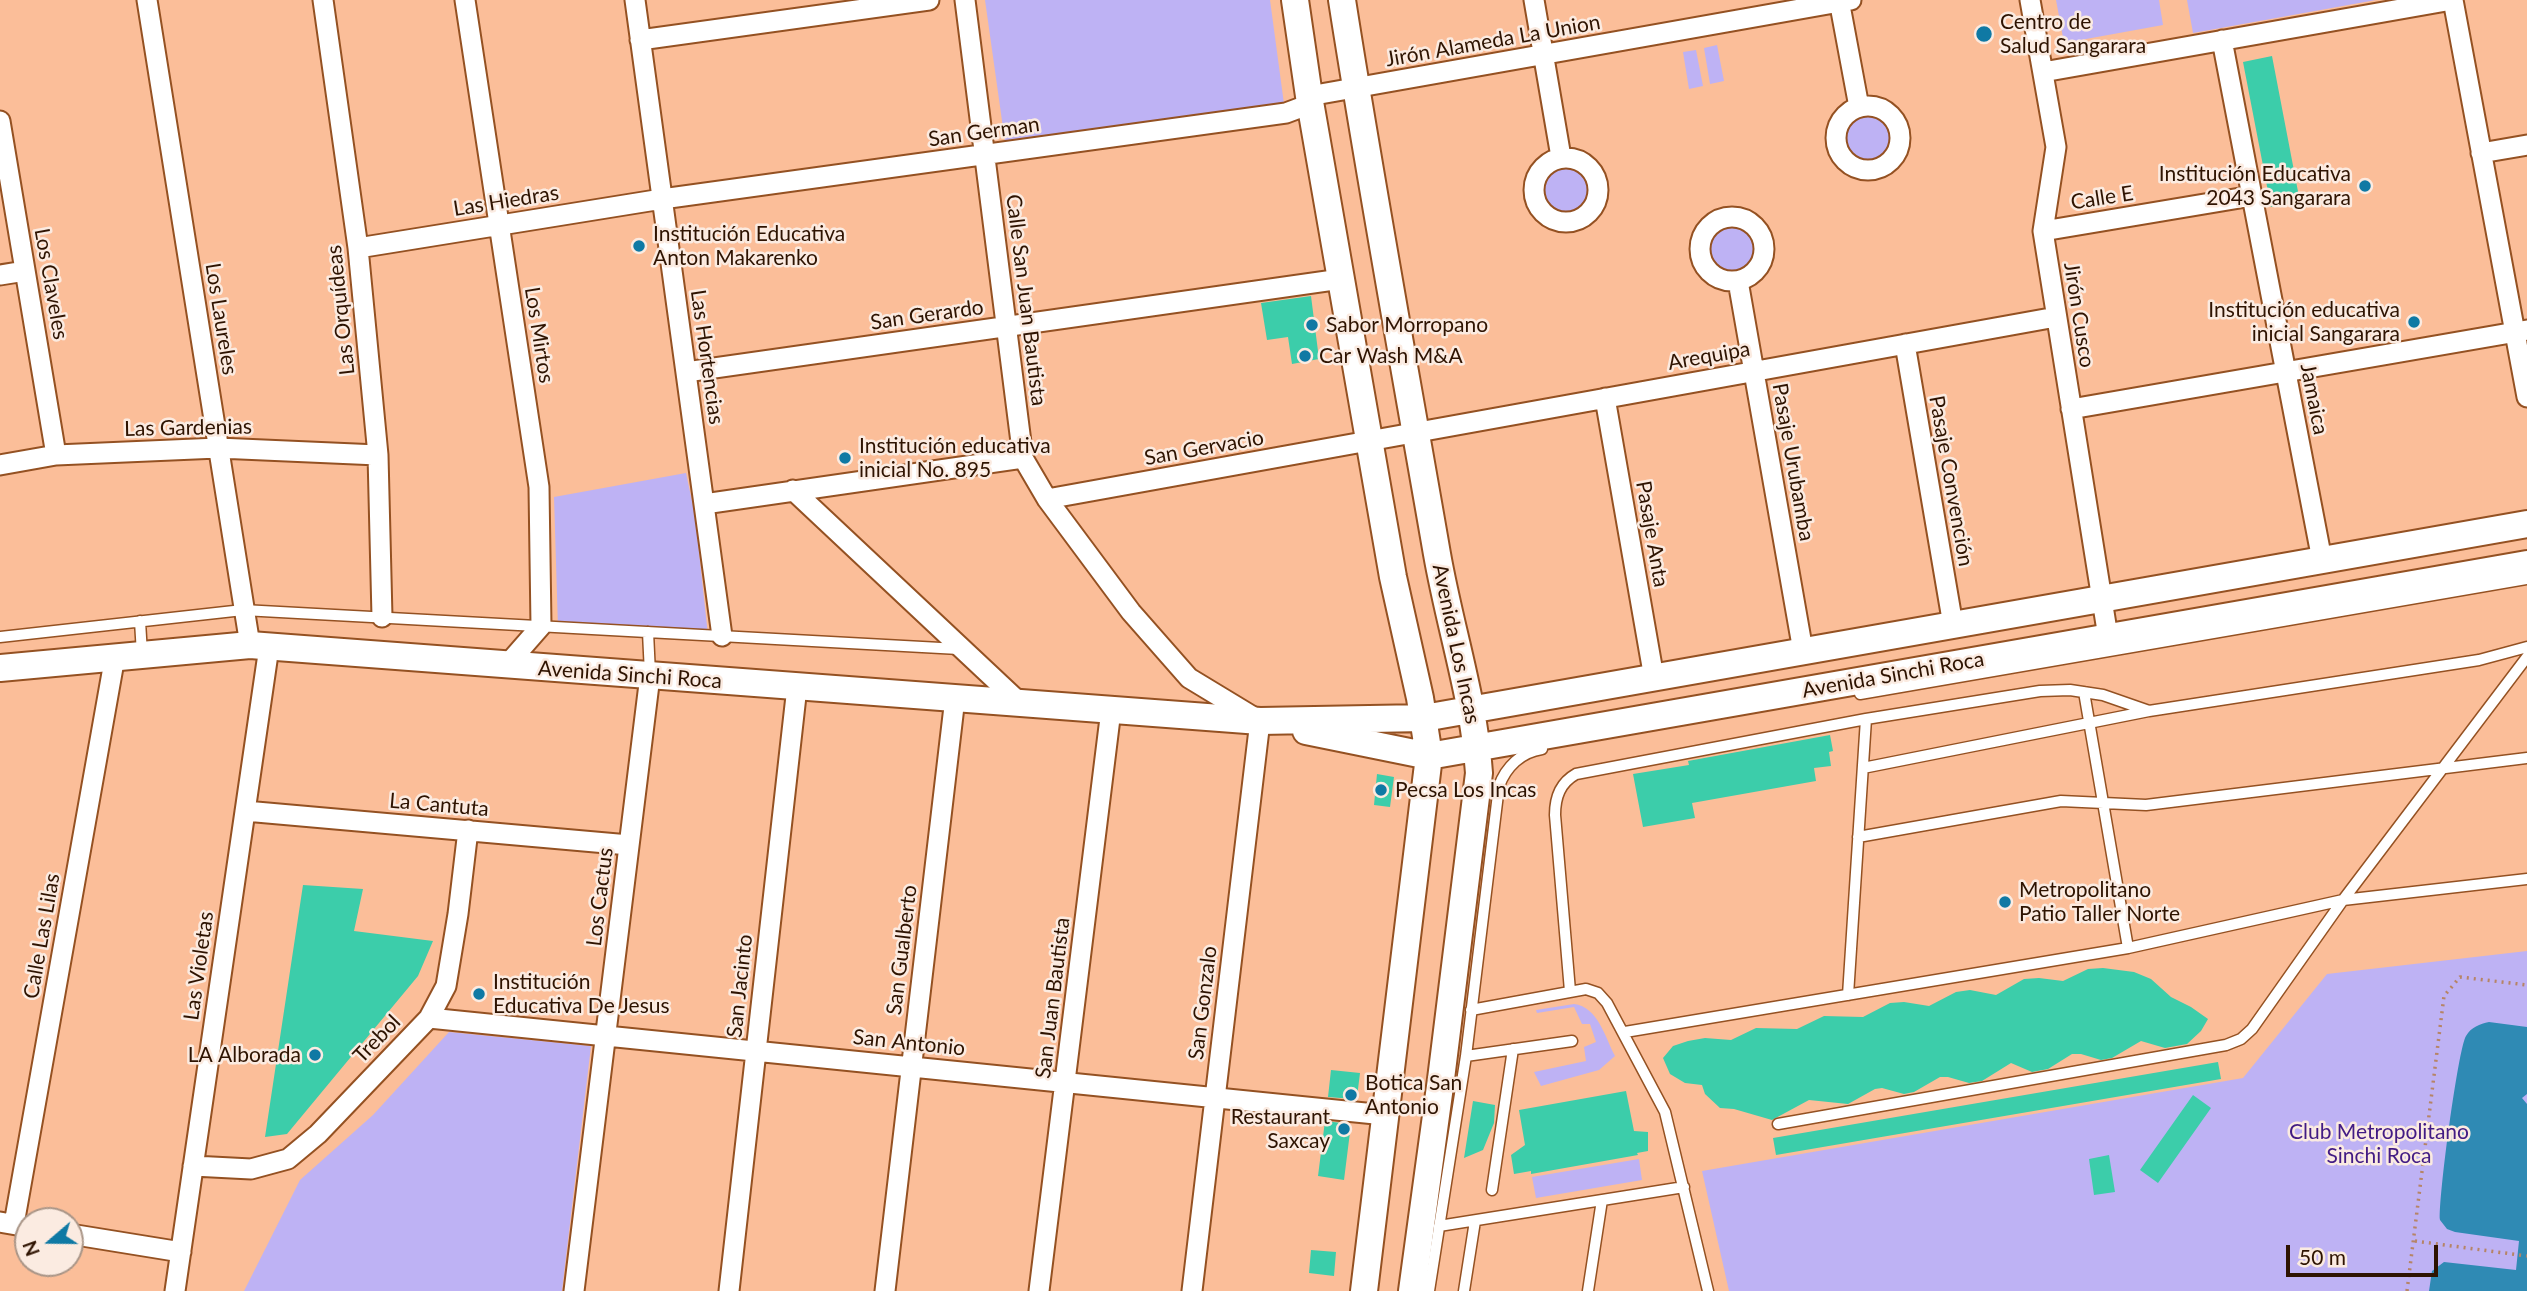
<!DOCTYPE html>
<meta charset="utf-8">
<style>
body{margin:0}
#map{position:relative;width:2527px;height:1291px;overflow:hidden;background:#fbbe99;font-family:Lato,sans-serif}
canvas{display:block}
.north{position:absolute;left:14px;top:1207px;width:70px;height:70px;box-sizing:border-box;background:#fbebe1;border:2px solid #a99587;border-radius:50%;rotate:250deg;font-size:19px;font-weight:700;line-height:28px;text-align:center;color:#2e1301}
.north::after{content:'';display:block;margin:auto;width:24px;height:32px;background:#0f79a4;clip-path:polygon(50% 0,100% 100%,50% 72%,0 100%)}
.scale{position:absolute;left:2286px;top:1245px;width:152px;height:32px;box-sizing:border-box;border:4px solid #2e1301;border-top:0;padding-left:9px;font-size:21px;line-height:24px;white-space:nowrap;color:#2e1301;-webkit-text-stroke:5px #fbebe1;paint-order:stroke}
</style>
<div id="map">
<canvas width="2527" height="1291"></canvas>
<div class="north">N</div>
<div class="scale">50 m</div>
</div>
<script>
const g = document.querySelector('canvas').getContext('2d');
g.lineJoin = 'round';
function paint(path, color) {
  g.fillStyle = color;
  g.fill(path, 'evenodd');
}
function trace(path, color, width, dash) {
  g.strokeStyle = color;
  g.lineWidth = width;
  g.lineCap = dash ? 'butt' : 'round';
  g.setLineDash(dash || []);
  g.stroke(path);
}
function label(font, color, halo, rows, align = 'center') {
  g.font = font + ' Lato,sans-serif';
  g.lineWidth = 5;
  g.setLineDash([]);
  g.textBaseline = 'middle';
  g.strokeStyle = halo;
  g.fillStyle = color;
  for (const [text, x, y, turn = 0] of rows) {
    g.save();
    g.translate(x, y);
    g.rotate((+turn || 0) * Math.PI / 180);
    g.textAlign = isNaN(turn) ? turn : align;
    if (halo) g.strokeText(text, 0, 0);
    g.fillText(text, 0, 0);
    g.restore();
  }
}
const green = new Path2D(`
 M985 0H1270L1284 104 1005 142Z
 M2056 0H2159L2163 25 2064 43Z
 M2187 0H2376L2193 33Z
 M1717 45 1724 81 1710 84 1704 48Z
 M1696 50 1703 86 1689 89 1683 52Z
 M1842 138a25 25 0 1 1 50 0a25 25 0 1 1-50 0Z
 M1540 190a25 25 0 1 1 50 0a25 25 0 1 1-50 0Z
 M1705 249a27 27 0 1 1 54 0a27 27 0 1 1-54 0Z
 M686 473 695 515 708 635 558 628 554 497Z
 M2527 951V1291H1729L1702 1171 2243 1078 2327 974Z
 M1574 1004C1598 1007 1605 1037 1615 1056L1599 1070 1541 1086 1534 1072 1586 1061 1584 1047 1596 1042 1590 1024H1582L1574 1007 1537 1013 1536 1010Z
 M449 1032 591 1046 562 1291H244L300 1180 373 1115Z
 M1639 1159 1642 1180 1536 1198 1532 1177Z`);
const water = new Path2D(`
 M2489 1022 2527 1027V1094L2522 1098 2527 1104V1291H2429L2432 1271 2444 1262 2516 1270 2519 1241 2455 1232 2447 1229 2440 1220C2438 1200 2458 1049 2466 1036 2471 1027 2480 1024 2489 1022Z`);
const building = new Path2D(`
 M2272 56 2300 202 2271 207 2243 62Z
 M1311 296 1319 359 1292 364 1288 337 1267 340 1261 303Z
 M1830 735 1833 751 1829 752 1831 766 1814 768 1816 781 1692 803 1695 818 1643 827 1633 774 1689 765 1688 761Z
 M1377 774 1394 777 1390 807 1374 805Z
 M303 885 363 889 354 931 433 941 418 976 287 1134 265 1137Z
 M2103 968 2134 972 2151 979 2171 997 2191 1007 2208 1019 2201 1031 2187 1044 2165 1048 2141 1041 2112 1058 2101 1060 2081 1054H2072L2048 1069 2032 1072 2011 1063 1982 1081 1969 1083 1948 1077H1940L1914 1092 1904 1094 1882 1088 1875 1089 1848 1104 1809 1100 1772 1120 1734 1109 1720 1108 1705 1094 1702 1085 1685 1083 1670 1074 1663 1058 1673 1046 1688 1041 1705 1038 1731 1040 1756 1028 1797 1029 1824 1016 1863 1017 1890 1003 1904 1002 1929 1006 1956 992 1970 990 1996 995 2024 979 2039 978 2063 981 2088 969Z
 M2218 1062 2221 1079 1776 1155 1773 1138Z
 M1331 1070 1360 1073 1357 1097 1353 1099 1328 1097Z
 M1626 1091 1634 1131 1648 1132V1151L1637 1153 1638 1155 1531 1174V1171L1514 1174 1511 1155 1525 1145 1519 1110Z
 M2193 1095 2211 1108 2158 1183 2140 1170Z
 M1473 1101 1495 1105 1494 1123 1483 1150 1464 1158Z
 M1325 1121 1342 1123 1350 1132 1344 1180 1318 1176Z
 M2109 1155 2115 1192 2094 1195 2089 1159Z
 M1311 1250 1336 1252 1334 1276 1309 1273Z`);
const path = new Path2D(`
 M2415 1241 2527 1256
 M2407 1291 2444 996 2460 977 2527 985`);
const lane = new Path2D(`
 M140 621 142 654
 M648 632 650 674
 M0 637 243 610 959 649
 M2084 692 2128 948
 M1860 694 2527 579
 M1863 768 2149 711
 M1858 837 2061 801 2146 805 2527 758
 M1570 991 1555 815C1555 797 1560 783 1576 774L1866 719 2040 691 2070 690 2103 695 2149 711 2479 660 2527 647
 M1848 995 1866 719
 M1471 1010 1586 989 1598 993 1607 1003 1665 1112 1708 1291
 M1625 1032 2128 948 2343 900 2527 879
 M1466 1056 1572 1041
 M1778 1124 2226 1045 2241 1039 2252 1029 2343 900 2527 657
 M1492 1190 1513 1049
 M1439 1226 1684 1187
 M1429 1291 1466 1056 1499 786C1506 767 1521 752 1542 749
 M1464 1291 1475 1221
 M1588 1291 1602 1200`);
const street = new Path2D(`
 M147 0 250 645
 M323 0 358 248 378 455 382 617
 M465 0 539 487 541 626 506 666
 M635 0 722 636
 M965 0 1023 458 1047 499 1131 612 1189 678 1260 721 1192 1291
 M1534 0 1561 157
 M1839 0 1859 107
 M2030 0 2056 147 2043 231 2108 637
 M2453 0 2527 397
 M640 40 929 0
 M2222 40 2322 560
 M2043 72 2452 0
 M1309 96 1851 0
 M1836 138a32 32 0 1 1 64 0a32 32 0 1 1-64 0Z
 M0 121 56 455
 M2481 153 2527 145
 M1534 190a32 32 0 1 1 64 0a32 32 0 1 1-64 0Z
 M1700 249a32 32 0 1 1 64 0a32 32 0 1 1-64 0Z
 M2043 231 2252 196
 M358 248 662 199 1286 113 1310 104
 M0 275 25 271
 M1738 281 1803 651
 M1905 344 1953 625
 M686 372 1341 279
 M1605 398 1654 678
 M2071 409 2527 330
 M0 465 56 455 218 448 378 455
 M793 490 1020 703
 M1047 499 2056 317
 M704 504 1023 458
 M245 811 629 845
 M429 1018 1385 1115
 M193 1166 251 1169 288 1159 318 1134 429 1018 446 986 458 914 468 830
 M0 1222 28 1227
 M14 1224 115 656
 M70 1234 181 1252
 M175 1291 269 647
 M574 1291 650 676
 M729 1291 797 687
 M885 1291 955 698
 M1039 1291 1111 710`);
const secondary = new Path2D(`
 M1295 0 1309 96 1393 577 1420 698 1429 756 1364 1291
 M1342 0C1371 185 1405 370 1437 554 1450 628 1474 699 1479 773L1441 1079 1412 1291
 M0 668 250 645 1260 721 1424 718 2527 524
 M1306 731 1429 756 2527 564`);
const markers = [
 [1984,34,9,"#0f79a4"],
 [2365,186,7,"#0f79a4"],
 [639,246,7,"#0f79a4"],
 [2414,322,7,"#0f79a4"],
 [1312,325,7,"#0f79a4"],
 [1305,356,7,"#0f79a4"],
 [845,458,7,"#0f79a4"],
 [1381,790,7,"#0f79a4"],
 [2005,902,7,"#0f79a4"],
 [479,994,7,"#0f79a4"],
 [315,1055,7,"#0f79a4"],
 [1351,1095,7,"#0f79a4"],
 [1344,1129,7,"#0f79a4"]
];
const poiNames = [
 ["Centro de",2000,22],
 ["Salud Sangarara",2000,46],
 ["Institución Educativa",2351,174,"right"],
 ["2043 Sangarara",2351,198,"right"],
 ["Institución Educativa",653,234],
 ["Anton Makarenko",653,258],
 ["Institución educativa",2400,310,"right"],
 ["inicial Sangarara",2400,334,"right"],
 ["Sabor Morropano",1326,325],
 ["Car Wash M&A",1319,356],
 ["Institución educativa",859,446],
 ["inicial No. 895",859,470],
 ["Pecsa Los Incas",1395,790],
 ["Metropolitano",2019,890],
 ["Patio Taller Norte",2019,914],
 ["Institución",493,982],
 ["Educativa De Jesus",493,1006],
 ["LA Alborada",301,1055,"right"],
 ["Botica San",1365,1083],
 ["Antonio",1365,1107],
 ["Restaurant",1330,1117,"right"],
 ["Saxcay",1330,1141,"right"]
];
const streetNames = [
 ["Jirón Alameda La Union",1493,41,-10],
 ["San German",984,132,-8],
 ["Calle E",2102,198,-9],
 ["Las Hiedras",506,201,-9],
 ["Los Claveles",51,284,80],
 ["Calle San Juan Bautista",1026,300,83],
 ["Las Orquídeas",341,310,-96],
 ["San Gerardo",927,315,-8],
 ["Jirón Cusco",2079,315,81],
 ["Los Laureles",221,319,81],
 ["Los Mirtos",539,335,81],
 ["Arequipa",1709,356,-10],
 ["Las Hortencias",707,357,82],
 ["Jamaica",2314,399,79],
 ["Las Gardenias",188,428,-1],
 ["San Gervacio",1204,448,-10],
 ["Pasaje Urubamba",1793,462,80],
 ["Pasaje Convención",1951,481,80],
 ["Pasaje Anta",1652,534,80],
 ["Avenida Los Incas",1456,644,78],
 ["Avenida Sinchi Roca",630,675,4],
 ["Avenida Sinchi Roca",1893,675,-10],
 ["La Cantuta",439,805,5],
 ["Los Cactus",600,897,-83],
 ["Calle Las Lilas",42,936,-80],
 ["San Gualberto",902,950,-83],
 ["Las Violetas",199,966,-82],
 ["San Jacinto",740,986,-84],
 ["San Juan Bautista",1053,998,-83],
 ["San Gonzalo",1203,1003,-83],
 ["Trebol",377,1039,-46],
 ["San Antonio",909,1043,6]
];
const parkNames = [
 ["Club Metropolitano",2379,1132],
 ["Sinchi Roca",2379,1156]
];
paint(green, '#beb2f4');
paint(water, '#2f8ab4');
paint(building, '#3ccdaa');
trace(lane, '#945122', 13);
trace(street, '#945122', 23);
trace(secondary, '#945122', 30);
trace(path, '#b68466', 3.5, [2, 5]);
trace(lane, '#fff', 10);
trace(street, '#fff', 19);
trace(secondary, '#fff', 26);
for (const [x, y, r, color] of markers) {
  const dot = new Path2D();
  dot.arc(x, y, r, 0, 2 * Math.PI);
  g.fillStyle = color;
  g.fill(dot);
  trace(dot, '#fbebe1', 2.5);
}
label('21px', '#2e1301', '#fbebe1', poiNames, 'left');
label('21px', '#2e1301', '#fbebe1', streetNames);
label('21px', '#421b84', '#fbebe1', parkNames);
</script>
